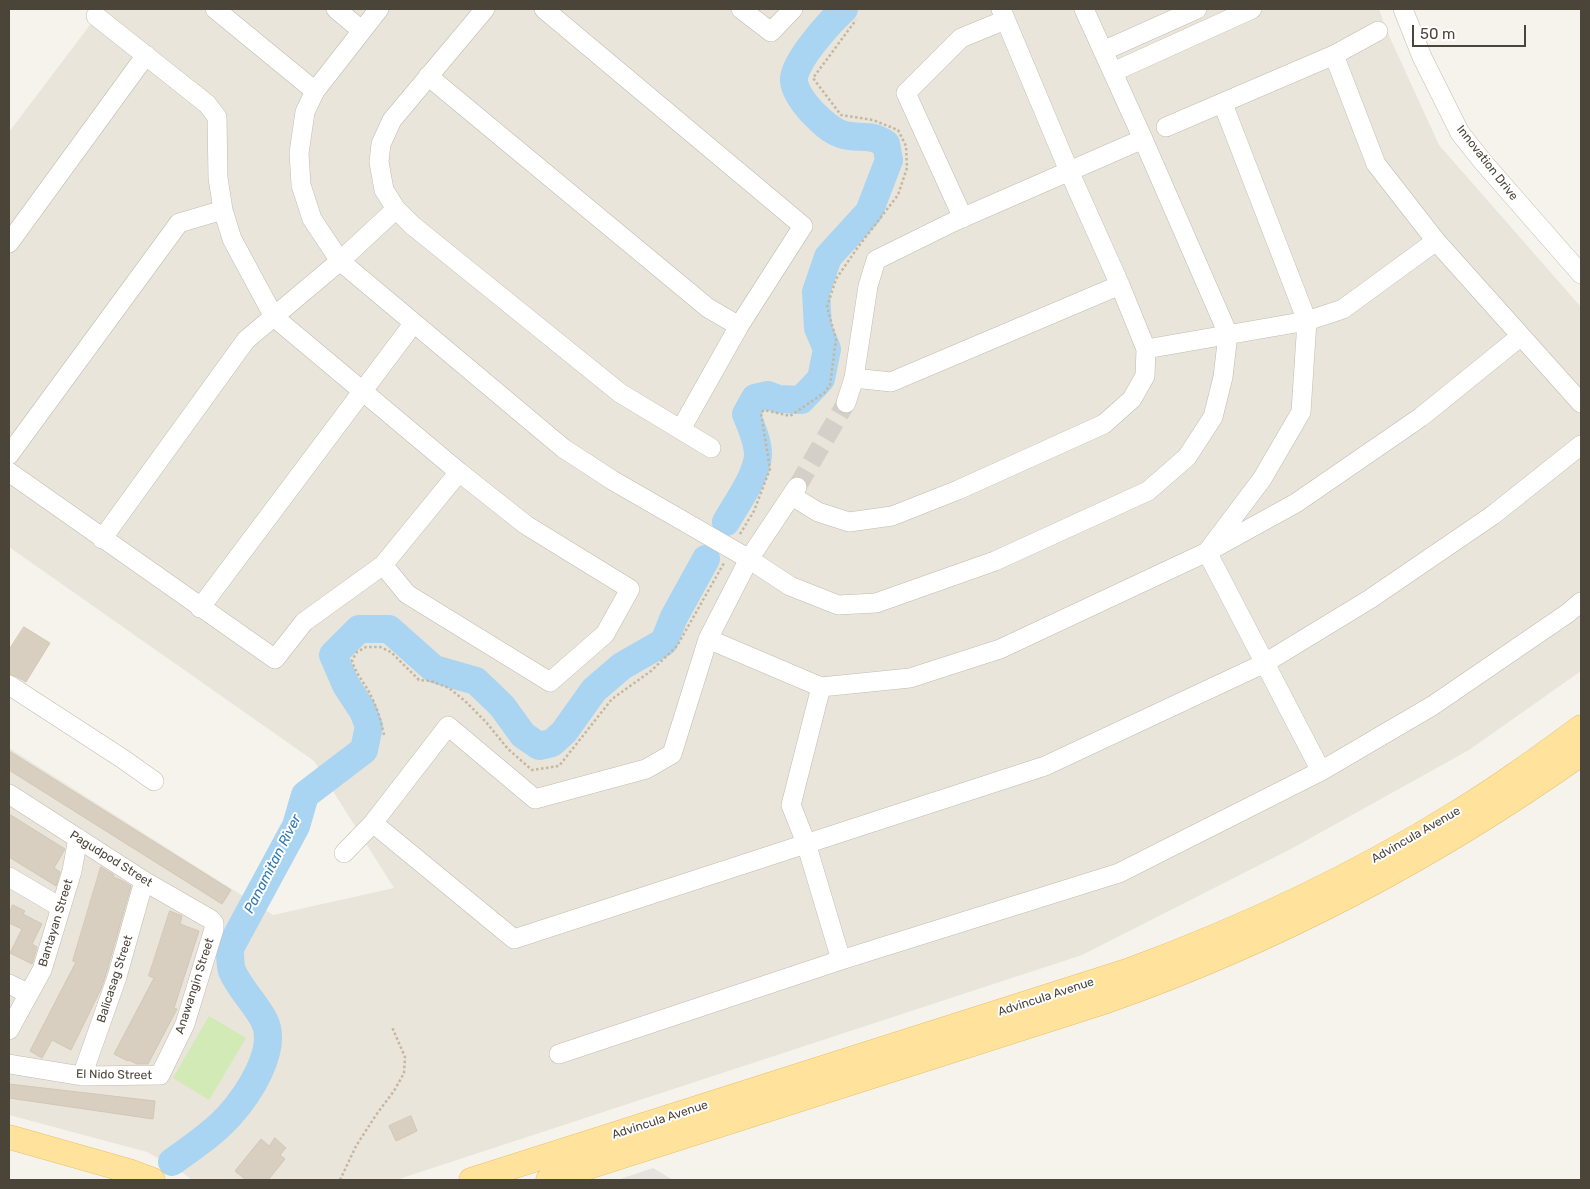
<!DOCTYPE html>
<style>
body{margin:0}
#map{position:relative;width:1590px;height:1189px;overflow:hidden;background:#f6f3ec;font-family:Rubik,sans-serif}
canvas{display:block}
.frame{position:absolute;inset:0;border:10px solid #4b4439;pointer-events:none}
.scale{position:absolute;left:1412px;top:25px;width:114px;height:22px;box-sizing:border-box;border:2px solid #4b4439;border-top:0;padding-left:6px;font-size:15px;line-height:18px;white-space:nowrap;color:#4b4439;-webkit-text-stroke:4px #fff;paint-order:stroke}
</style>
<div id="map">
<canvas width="1590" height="1189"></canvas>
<div class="frame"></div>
<div class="scale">50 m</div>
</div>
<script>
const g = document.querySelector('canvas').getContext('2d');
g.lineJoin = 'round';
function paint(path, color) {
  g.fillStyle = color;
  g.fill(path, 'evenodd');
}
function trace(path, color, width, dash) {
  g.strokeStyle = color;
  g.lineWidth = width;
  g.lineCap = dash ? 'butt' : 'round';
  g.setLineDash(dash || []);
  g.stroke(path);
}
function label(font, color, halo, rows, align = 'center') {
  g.font = font + ' Rubik,sans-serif';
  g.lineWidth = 4;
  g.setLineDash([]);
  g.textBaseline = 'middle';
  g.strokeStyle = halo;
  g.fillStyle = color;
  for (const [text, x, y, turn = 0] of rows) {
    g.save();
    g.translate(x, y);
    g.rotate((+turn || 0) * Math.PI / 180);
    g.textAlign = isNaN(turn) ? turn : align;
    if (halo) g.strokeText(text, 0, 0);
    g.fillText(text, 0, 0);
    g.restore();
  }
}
const residential = new Path2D(`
 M102 9H1379L1386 29 1439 145 1581 307V671L1469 750 1289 850 1082 955 396 1180H192L179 1170 147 1152 9 1115V748L273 915 394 888 314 761 9 547V132Z`);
const industrial = new Path2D(`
 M653 1168 673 1180H617Z`);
const green = new Path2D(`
 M209 1016 246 1038 209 1100 173 1078Z`);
const river = new Path2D(`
 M726 522C736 504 757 476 758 455 758 441 751 426 746 414L755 398 768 395 778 399 801 400 821 379 827 349 818 328 816 292 828 257 869 212 889 160 886 144C869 132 858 140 841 134 829 130 820 120 811 111 804 103 795 92 794 81 792 63 831 21 844 9
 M172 1162C191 1148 213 1134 229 1116 248 1095 279 1049 264 1020 255 1003 240 989 232 971 230 965 230 955 230 948L296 826 305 795 364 750 369 726 363 711 346 685 333 655 359 629H389L434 669 476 681 502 706 523 735 539 746 552 743 564 732 594 690 622 666 664 642 674 617 706 559`);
const building = new Path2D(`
 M24 627 50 643 26 682 15 676 9 674V650Z
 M9 751 231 890 222 904 9 770Z
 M9 814 65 849 54 868 60 872 56 886 9 857Z
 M101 867 114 875 113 877 121 880 131 886 106 974 101 989 71 1050 52 1040 42 1058 30 1051 76 962 73 961Z
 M13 905 25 911 23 914 42 924 32 944 37 947 32 964 10 953 22 929 9 923V914Z
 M170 911 182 916 180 924 199 931 174 1008 177 1009 148 1064H137L129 1060 128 1061 114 1054 154 978 149 976Z
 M9 1084 155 1101 153 1119 9 1098Z
 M411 1116 417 1131 396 1141 389 1126Z
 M275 1138 286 1148 280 1155 285 1159 268 1180H246L235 1171 261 1139 269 1146Z`);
const minorTunnel = new Path2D(`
 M797 487 846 403`);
const path = new Path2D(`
 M740 534 754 511 770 469 761 413 764 410 790 416 824 393 830 385 836 339 827 307 836 279 858 247 898 195 907 168 906 146 898 130 873 120 841 115 813 78 856 20
 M384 735C381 722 378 710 372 698 366 684 355 674 352 660L357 652 366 647H380L391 652 419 680 431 681 449 688 465 701 486 722 508 749 532 770 559 766 612 699 651 671 677 646 724 563
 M340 1180 356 1146 376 1115 394 1091 404 1073 405 1057 392 1027`);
const minor = new Path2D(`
 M215 9 315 91
 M336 9 361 30
 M379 9 315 91 305 112 299 153 301 185 312 219 340 261 563 448 612 480 749 559 790 586 838 605 876 603 995 561 1148 491 1187 457 1213 417 1223 377 1228 334 1143 139 1084 9
 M485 9 392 120 381 144 379 162 384 190 396 209 412 225 620 393 711 448
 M544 9 803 226 739 326 681 429
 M741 9 771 32 793 9
 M1403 9 1422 57 1460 133 1483 162 1581 274
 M96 16 207 104 217 117 218 178 223 210 232 239 274 317 459 472 526 525 630 589 605 634 550 682 407 594 383 565
 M1103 51 1197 9
 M1334 55 1378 31
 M1113 72 1252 9
 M428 76 708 308 739 326
 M1223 104 1307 321 1301 412 1262 479 1207 552 1321 771
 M1166 127 1334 55 1376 164 1436 241 1581 403
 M963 218 906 93 961 38 1005 20
 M9 243 146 55
 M1146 349 1307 321 1343 309 1436 241
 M854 378 891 382 1120 285
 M846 403 854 378 868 286 876 260 955 221 1143 139
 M9 455 179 223 223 210
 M9 472 275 659 304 622 383 565 459 472
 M797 487 749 559 708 639 821 687 791 805 806 843 841 960
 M792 496 818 512 849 522 892 516 958 490 1104 424 1132 399 1145 376 1146 349 1120 285 1069 171 1001 9
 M102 539 246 340 340 261 396 209
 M200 608 413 324
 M9 685 123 759 154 781
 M821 687 910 678 1000 649 1207 552 1296 503 1421 417 1521 336
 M9 794 144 881 210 919 214 923V929L185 1024 160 1075 82 1076 9 1064
 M373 823 514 939 1045 766 1265 663 1370 599 1493 515 1581 445
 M344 853 373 823 448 726 535 799 646 769 672 754 708 639
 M9 877 60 907
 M9 984 29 994
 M9 1030 42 970 72 871 78 838
 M559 1054 841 960 1119 873 1321 771 1432 706 1568 613 1581 602
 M82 1076 117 977 144 881`);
const major = new Path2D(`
 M9 1137 129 1171 153 1180
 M471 1180 1127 971C1241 929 1353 877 1456 813 1499 787 1540 757 1581 727
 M548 1180 1107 1001C1277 941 1434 858 1581 754`);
const streetNames = [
 ["Innovation Drive",1487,163,52],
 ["Advincula Avenue",1416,835,-30],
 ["Pagudpod Street",111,859,32],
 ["Bantayan Street",56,923,-73],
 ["Balicasag Street",115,979,-72],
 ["Anawangin Street",195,986,-72],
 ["Advincula Avenue",1046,997,-18],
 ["El Nido Street",114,1075,1],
 ["Advincula Avenue",660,1120,-18]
];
const waterNames = [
 ["Panamitan River",273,864,-63]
];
paint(residential, '#eae5da');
paint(industrial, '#e6e2dd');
paint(green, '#d2eab5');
trace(river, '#a9d4f2', 28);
paint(building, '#d8cfc1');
trace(building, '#d3c7b4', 1);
trace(minorTunnel, '#d4d0c8', 19, [19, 9]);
trace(minor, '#c2bbae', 20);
trace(major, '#e6c16a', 25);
trace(path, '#c4b79f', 2.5, [2.5, 2.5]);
trace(minor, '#fff', 19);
trace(major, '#ffe39c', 24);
label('12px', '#4b4439', '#fff', streetNames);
label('italic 14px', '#2e7ab2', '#fff', waterNames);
</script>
